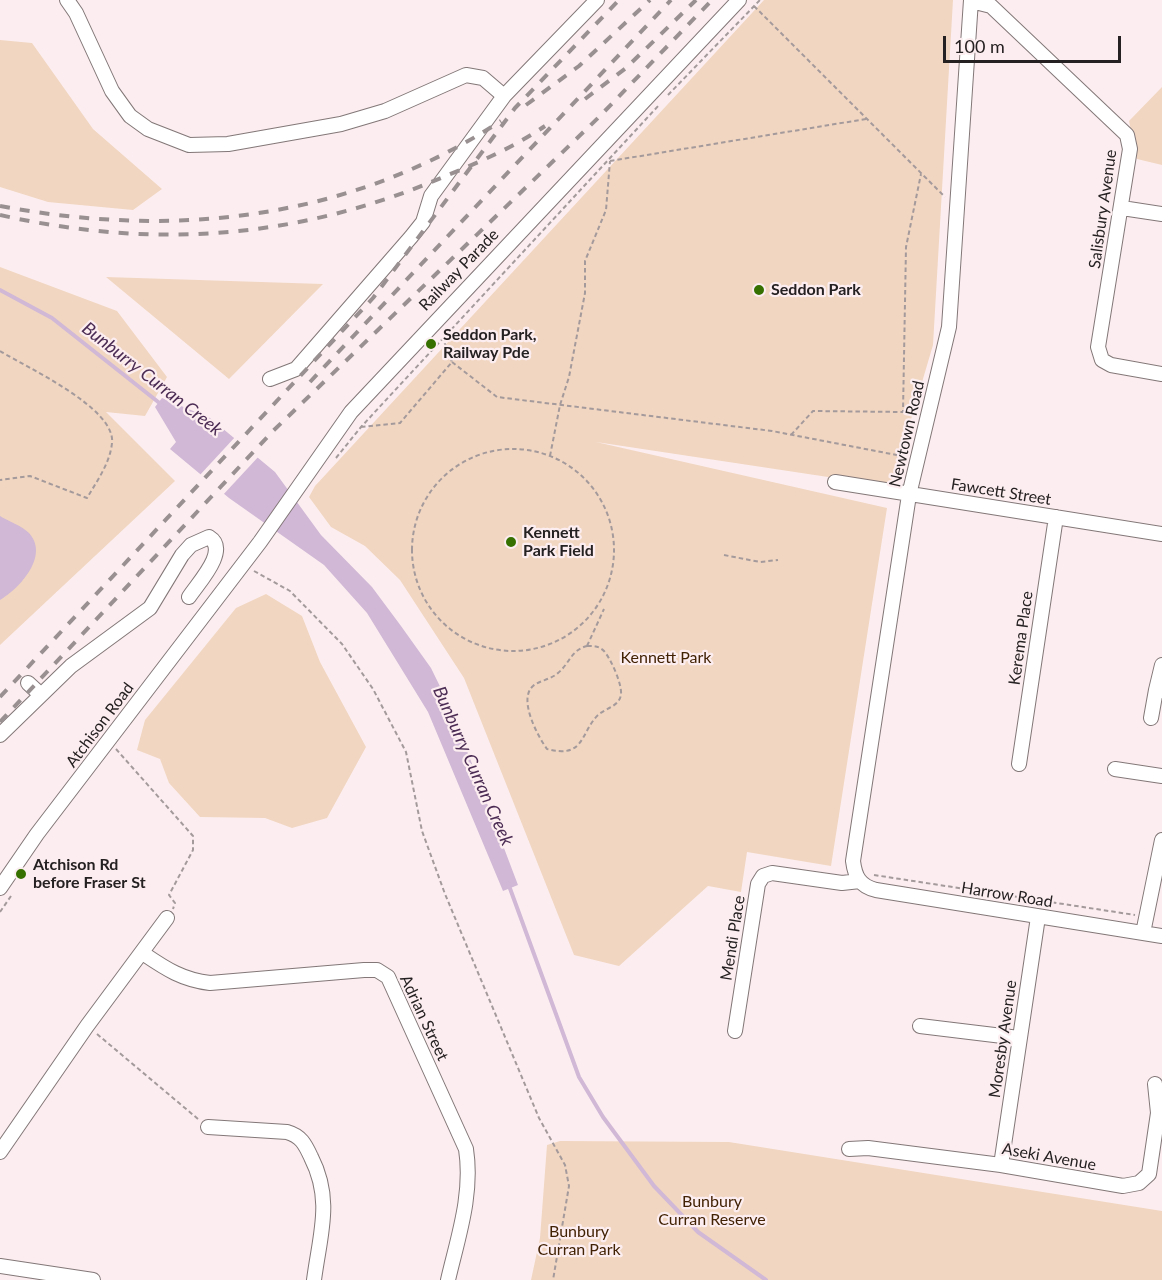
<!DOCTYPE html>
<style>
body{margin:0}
#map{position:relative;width:1162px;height:1280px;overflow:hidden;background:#fceef0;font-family:Lato,sans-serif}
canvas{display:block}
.scale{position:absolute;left:943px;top:36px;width:178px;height:27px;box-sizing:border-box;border:3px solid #252021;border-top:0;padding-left:8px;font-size:18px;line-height:21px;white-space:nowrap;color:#252021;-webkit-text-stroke:4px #fceef0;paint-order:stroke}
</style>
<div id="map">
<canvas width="1162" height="1280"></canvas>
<div class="scale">100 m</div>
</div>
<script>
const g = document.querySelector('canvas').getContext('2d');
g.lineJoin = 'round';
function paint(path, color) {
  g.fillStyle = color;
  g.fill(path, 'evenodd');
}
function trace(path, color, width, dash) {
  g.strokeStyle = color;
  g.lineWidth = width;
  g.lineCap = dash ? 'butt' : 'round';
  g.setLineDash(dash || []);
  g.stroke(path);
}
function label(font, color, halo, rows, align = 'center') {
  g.font = font + ' Lato,sans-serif';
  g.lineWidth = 4.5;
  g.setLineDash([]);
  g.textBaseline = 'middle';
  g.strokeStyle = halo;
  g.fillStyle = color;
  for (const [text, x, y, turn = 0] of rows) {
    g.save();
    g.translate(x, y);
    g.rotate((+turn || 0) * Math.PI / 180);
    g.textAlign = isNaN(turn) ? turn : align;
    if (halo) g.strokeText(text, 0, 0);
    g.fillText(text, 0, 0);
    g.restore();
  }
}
const green = new Path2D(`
 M764 0H953L933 345 892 484 881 485 596 442 887 508 831 866 747 852 741 892 708 886 619 966 574 955 464 678 400 580 365 546 331 527 309 497 315 486Z
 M0 40 32 43 93 129 162 189 133 210 48 202 0 187Z
 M1162 87V165L1137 159 1129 121Z
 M0 267 117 311 167 377 145 416 106 412 175 481 0 645Z
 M106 277 323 284 229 379Z
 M266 594 302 616 320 662 366 747 327 818 292 828 265 818 200 817 169 783 160 759 137 750 145 720 236 608Z
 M560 1141 729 1142 1162 1211V1280H531L540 1238 547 1145Z`);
const water = new Path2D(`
 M162 398 210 418 275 472 321 535 372 587 401 626 431 668 452 711 518 885 503 891 428 712 367 613 324 565 229 498 170 449 176 442 155 407Z
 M0 516C8 521 22 526 29 533 50 556 19 589 0 600Z`);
const pier = new Path2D(`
 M236 436 260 455 222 496 199 476Z`);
const stream = new Path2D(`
 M0 290 52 318 162 405
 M508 883 579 1077 603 1117 654 1186 698 1232 766 1280`);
const path = new Path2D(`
 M754 6 945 197
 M668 95 760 0
 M610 161 866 119
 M0 351C26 367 116 408 112 443 110 463 97 481 87 498L30 476 0 480
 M452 362 497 397 772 431 907 457
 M361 427 400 423 452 362 443 339
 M791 435 813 411 903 412 906 247 921 174
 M412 550a101 101 0 1 1 202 0a101 101 0 1 1-202 0Z
 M550 456 560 405 569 377 585 293V261L606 210 610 161
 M336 458 361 427 660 104
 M724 555 760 562 778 560
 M254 571 290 591 342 644 373 689 406 752 422 831 445 894 539 1118 565 1165 569 1186 553 1280
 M587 646C594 646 599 646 604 651 611 659 622 684 621 694 620 706 606 708 598 715 580 733 585 759 547 749 537 735 518 699 533 686 540 680 550 680 558 673 570 663 571 650 587 646Z
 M587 646 604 609
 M116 749 193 836V850L169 895 175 903 173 909
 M874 875 1135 915
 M0 912 11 896
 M97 1034 198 1119`);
const minor = new Path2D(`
 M67 0 76 13 112 91 130 116 148 129 189 145 228 144 341 124 385 111 466 75 483 78 504 96
 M971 0 949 327 909 495 853 861C855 877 860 886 876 890L1162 936
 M971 1 991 6 1127 135 1130 149 1098 347 1102 360 1111 365 1162 374
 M1122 208 1162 214
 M270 379 296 369 411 237 423 222 431 196 504 96 597 0
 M835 482 1162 534
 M1162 665 1156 690 1162 691
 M28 683 41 695
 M1151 718 1156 690
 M0 735 71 666 150 608 182 555 191 545 209 537C230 550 198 583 189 597
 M1019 764 1056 517
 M1115 769 1162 776
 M0 888 37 834 260 542 351 412 739 0
 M1143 933 1162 840
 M144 954C166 969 183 980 210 983L364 970H377L388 977 466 1149C473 1194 458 1237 448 1280
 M920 1026 1019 1038
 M735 1031 758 884 763 876 772 873 842 883 860 881
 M208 1127 287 1132C301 1136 305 1144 311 1157 333 1200 320 1234 314 1280
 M849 1149 868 1148 1001 1165 1123 1186 1139 1183 1149 1174 1158 1113 1155 1084
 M0 1152 87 1026 167 918
 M1001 1165 1038 917
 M0 1266 93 1280`);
const rail = new Path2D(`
 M585 99 626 68 696 0
 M526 105 579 66 650 0
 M0 206C175 239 349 220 501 121
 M0 215C156 250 301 239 448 175 482 161 514 147 545 126
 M310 382 671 0
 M0 697 373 298 515 108 619 0
 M0 722 273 431 599 117 712 0`);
const markers = [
 [759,290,6,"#367000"],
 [431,344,6,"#367000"],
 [511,542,6,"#367000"],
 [21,874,6,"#367000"]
];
const streetNames = [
 ["Salisbury Avenue",1103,209,-82],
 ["Railway Parade",459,270,-46],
 ["Newtown Road",907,434,-77],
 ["Fawcett Street",1001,492,9],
 ["Kerema Place",1021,638,-82],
 ["Atchison Road",100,725,-53],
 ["Harrow Road",1007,895,9],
 ["Mendi Place",733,938,-81],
 ["Adrian Street",424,1018,65],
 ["Moresby Avenue",1003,1039,-82],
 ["Aseki Avenue",1049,1157,10]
];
const poiNames = [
 ["Seddon Park",771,290],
 ["Seddon Park,",443,335],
 ["Railway Pde",443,353],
 ["Kennett",523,533],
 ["Park Field",523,551],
 ["Atchison Rd",33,865],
 ["before Fraser St",33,883]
];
const parkNames = [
 ["Kennett Park",666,658],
 ["Bunbury",712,1202],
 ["Curran Reserve",712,1220],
 ["Bunbury",579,1232],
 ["Curran Park",579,1250]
];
const waterNames = [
 ["Bunburry Curran Creek",152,379,38],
 ["Bunburry Curran Creek",473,766,66]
];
paint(green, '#f1d6c1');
paint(water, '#d0b8d6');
paint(pier, '#fceef0');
trace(stream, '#d0b8d6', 4);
trace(minor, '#837778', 16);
trace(path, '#a49a9c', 2, [4.5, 3]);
trace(minor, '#fff', 14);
trace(rail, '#999091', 4, [10, 10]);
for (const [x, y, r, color] of markers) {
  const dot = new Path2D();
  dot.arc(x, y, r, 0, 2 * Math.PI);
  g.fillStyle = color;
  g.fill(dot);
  trace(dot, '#fceef0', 2);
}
label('16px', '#252021', '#fceef0', streetNames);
label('bold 16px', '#252021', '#fceef0', poiNames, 'left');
label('16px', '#422204', '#fceef0', parkNames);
label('italic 18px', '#4c2c54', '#fceef0', waterNames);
</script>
